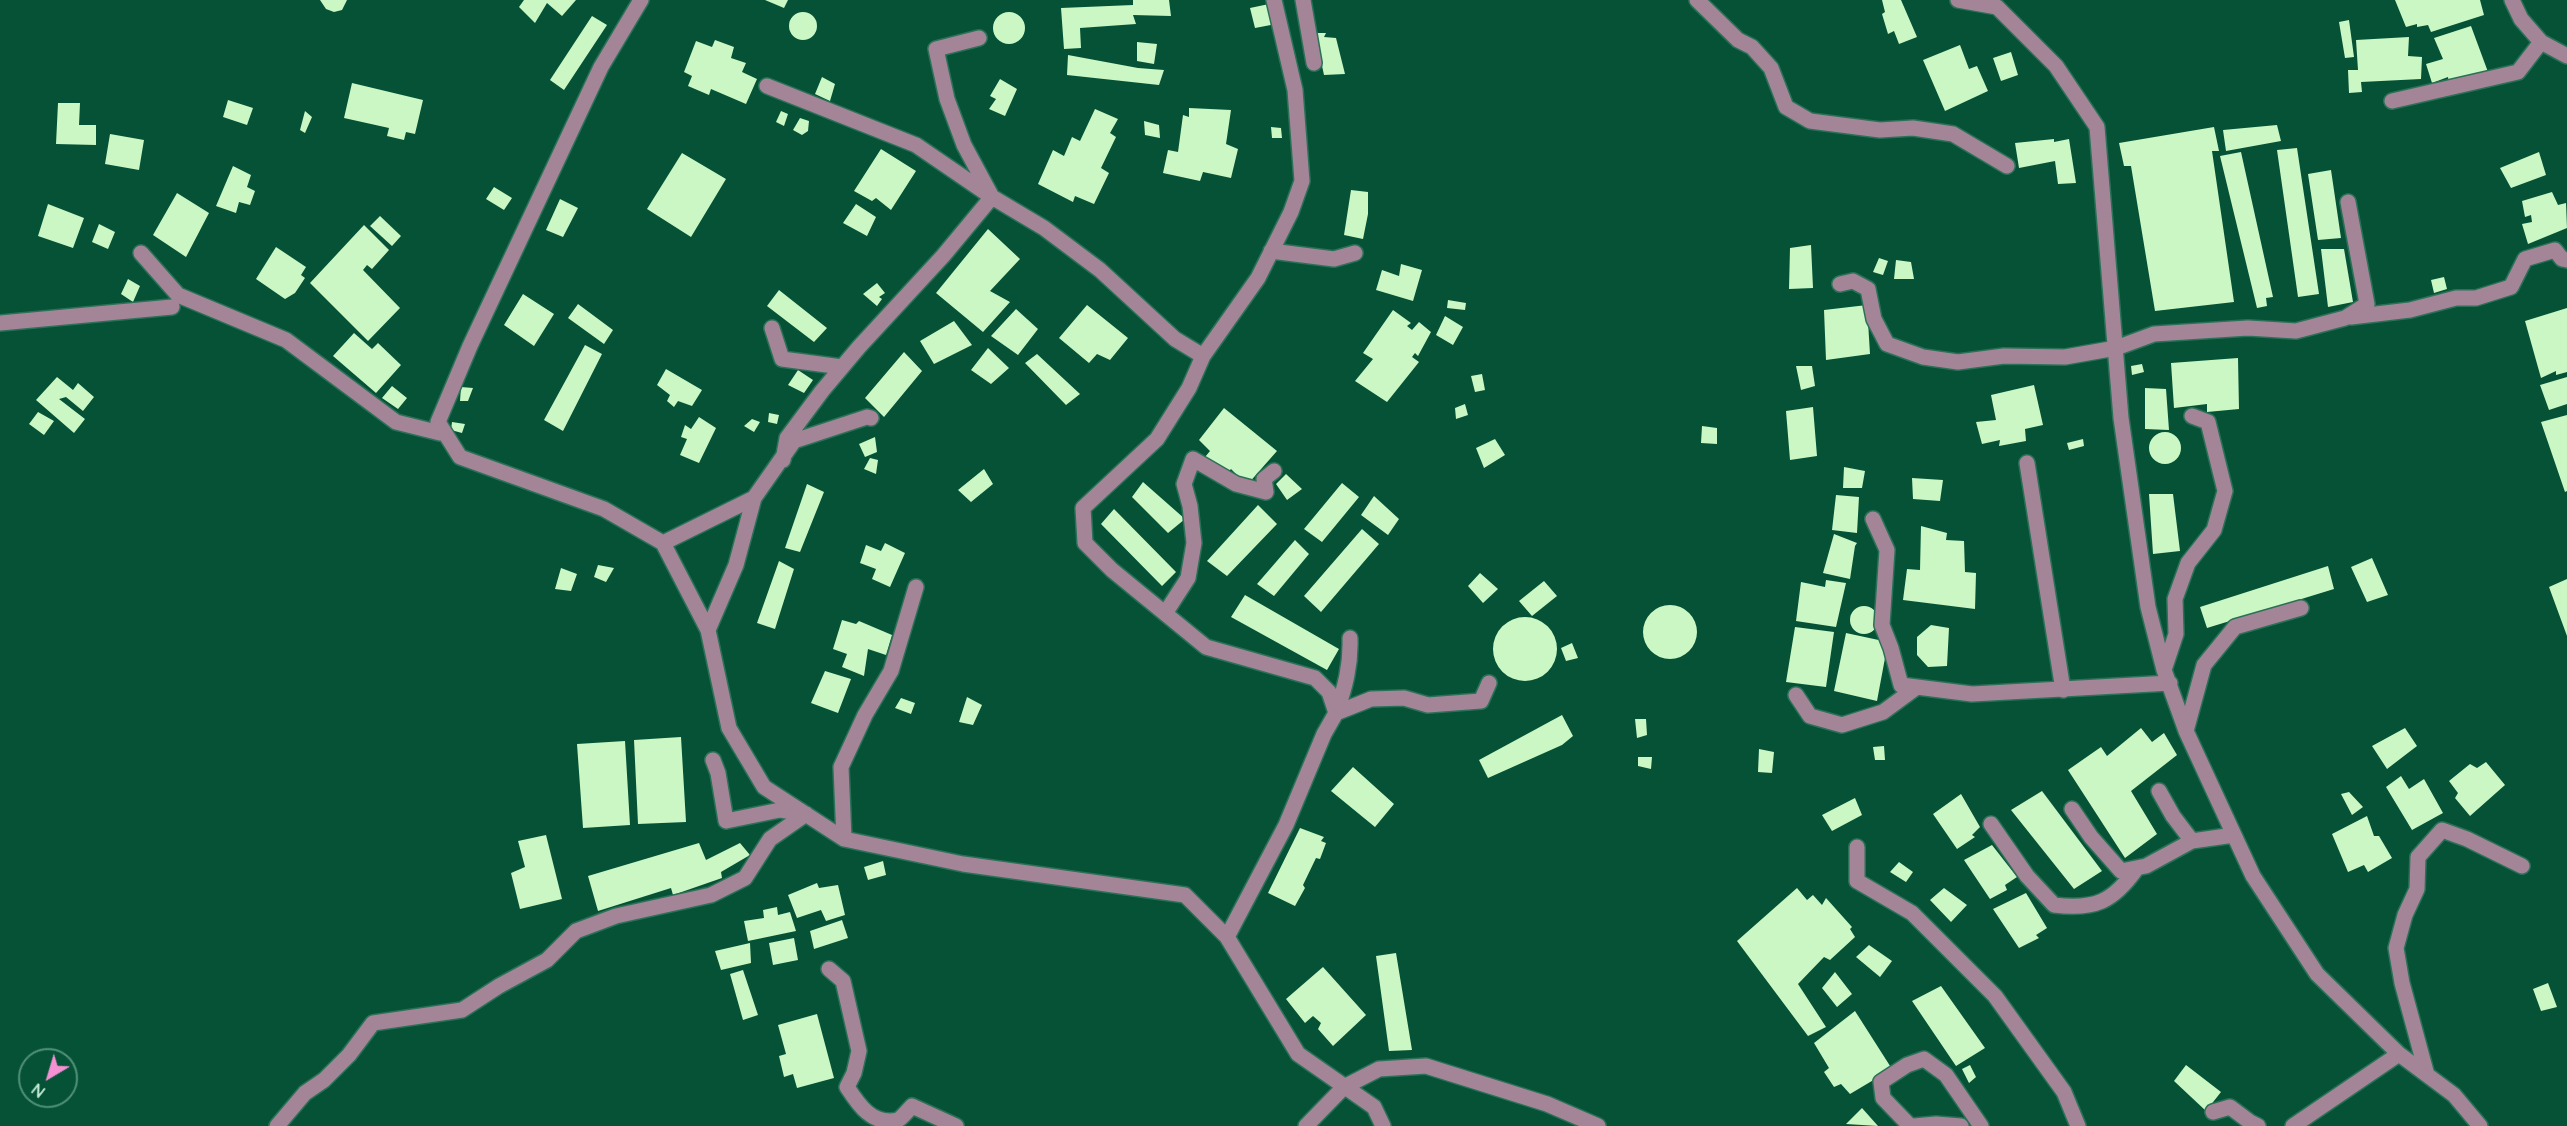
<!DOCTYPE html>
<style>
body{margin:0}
#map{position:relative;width:2567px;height:1126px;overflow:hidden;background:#055237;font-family:Quicksand,sans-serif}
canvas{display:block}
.north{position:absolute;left:18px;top:1048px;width:60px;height:60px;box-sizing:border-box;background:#055237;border:2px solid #519077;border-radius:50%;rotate:218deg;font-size:16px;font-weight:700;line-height:24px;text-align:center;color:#c4edd7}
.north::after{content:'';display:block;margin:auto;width:21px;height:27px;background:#f591d2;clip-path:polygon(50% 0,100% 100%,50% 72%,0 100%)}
</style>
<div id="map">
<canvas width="2567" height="1126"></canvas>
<div class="north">N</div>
</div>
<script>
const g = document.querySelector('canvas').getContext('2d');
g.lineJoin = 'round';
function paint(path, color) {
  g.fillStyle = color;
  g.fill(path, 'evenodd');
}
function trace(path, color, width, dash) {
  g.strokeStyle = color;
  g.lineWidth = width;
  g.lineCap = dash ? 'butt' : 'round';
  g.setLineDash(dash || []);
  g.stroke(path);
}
const building = new Path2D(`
 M320 0H347L342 10 334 12 326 9Z
 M524 0H576L562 16 547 3 535 23 519 7Z
 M765 0H788L784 8Z
 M1133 0H1169L1171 16 1133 15 1136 24 1080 28 1081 48 1064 49 1061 8 1133 5Z
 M1882 0H1901L1917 37 1899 44 1894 31 1888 34 1882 14 1885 12Z
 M2395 0H2480L2484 15 2431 32 2428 25 2417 27V24L2406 27Z
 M1269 4 1276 24 1255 28 1250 8Z
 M993 28a16 16 0 1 1 32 0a16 16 0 1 1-32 0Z
 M789 26a14 14 0 1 1 28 0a14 14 0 1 1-28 0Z
 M592 16 607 25 564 90 550 80Z
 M2349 20 2354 57 2345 58 2339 22Z
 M2471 26 2488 72 2449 86 2448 77 2432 83 2426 64 2443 59 2434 38Z
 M1315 33H1326L1324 37 1336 38 1345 74 1324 75Z
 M2409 37 2408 56 2422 57 2421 79 2361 82 2362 92 2349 93 2348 70H2358L2356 40Z
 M715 40 734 47 731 58 746 63 742 72 757 79 746 104 711 89 709 95 688 86 692 76 684 72 696 41 712 47Z
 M1137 42 1157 44 1154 64 1137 61Z
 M1960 45 1969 69 1977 66 1988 91 1945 111 1923 60Z
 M2011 52 2018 75 2001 81 1993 58Z
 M1068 55 1138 68 1164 70 1159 85 1067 75Z
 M822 77 835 84 830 101 815 94Z
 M1000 79 1017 89 1005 116 989 109 996 99 990 96Z
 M352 83 423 100 415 134 406 132 404 140 387 136 389 128 344 118Z
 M228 100 253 108 247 125 223 117Z
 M58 103H80L79 125H96V145L56 144Z
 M1189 108 1231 110 1226 144 1238 149 1231 178 1203 172 1200 181 1163 173 1168 150 1178 152 1183 115 1189 117Z
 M1095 109 1118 119 1110 133 1116 137 1101 168 1109 173 1094 204 1075 196 1073 202 1038 184 1053 150 1064 156 1072 137 1080 141Z
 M305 111 312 117 305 133 300 130Z
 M781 111 788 114 784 126 776 122Z
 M800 118 809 121 808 131 802 135 793 130Z
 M1144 121 1159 125 1160 138 1145 135Z
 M2277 125 2281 141 2226 151 2223 130Z
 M1271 127 1281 128 1282 138H1272Z
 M2214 127 2219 151H2212L2234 302 2155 311 2131 166H2124L2119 143Z
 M110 134 144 140 139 170 105 164Z
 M2054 139V142L2069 139 2076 183 2058 184 2055 161 2019 168 2015 143Z
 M2297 148 2319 294 2298 297 2277 150Z
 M881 149 916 171 891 210 876 198 872 201 854 191Z
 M2241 152 2273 297 2266 298 2267 306 2257 308 2220 156Z
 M2539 152 2546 175 2511 188 2500 168Z
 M682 153 726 179 691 237 647 209Z
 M233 166 251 175 247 187 255 191 250 205 239 202 236 213 216 206Z
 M2331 170 2341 238 2318 240 2308 174Z
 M494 187 512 198 504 210 486 199Z
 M1351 190 1368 192V214L1363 239 1344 235Z
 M2552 192 2558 205 2566 203 2567 228 2528 244 2522 224 2532 222 2531 215 2525 217 2522 201Z
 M177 193 209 213 186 257 153 235Z
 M560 199 578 208 563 237 546 230Z
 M48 204 84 218 73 248 38 236Z
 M856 204 876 217 867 236 843 223Z
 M380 216 401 236 392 246 370 226Z
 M99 224 115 232 108 249 92 242Z
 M364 225 389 250 372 269 367 265 363 270 400 308 368 341 310 283Z
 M988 229 1020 259 990 291 1010 302 983 332 936 293Z
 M1811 245 1813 288 1789 289 1790 248Z
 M276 247 306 267 301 275 305 278 295 293 285 299 256 279Z
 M2321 249H2344L2353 302 2328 307Z
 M1879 258 1888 261 1883 275 1873 272Z
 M1896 260 1911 262 1914 279H1894Z
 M1401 264 1422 270 1413 301 1376 290 1382 270 1399 276Z
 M2444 277 2447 289 2434 293 2431 280Z
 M128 279 140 286 133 302 121 294Z
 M877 283 885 293 879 297 882 299 877 306 863 294Z
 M779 290 827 328 814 342 767 306Z
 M523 294 554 314 534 346 504 325Z
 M1448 300 1466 303 1465 310 1447 308Z
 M578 304 613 330 604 344 568 318Z
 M1087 305 1128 338 1110 360 1097 354 1089 363 1059 338Z
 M1867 305 1870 354 1826 360 1824 310Z
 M2567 308V372L2556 375V371L2541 378 2525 321Z
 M1016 309 1038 329 1018 355 991 336Z
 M1393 310 1411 323 1407 326 1412 330 1419 322 1431 332 1418 356 1415 353 1412 357 1419 362 1387 402 1355 381 1373 359 1363 353Z
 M1445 316 1463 327 1453 345 1436 335Z
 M954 321 972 345 934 364 920 341Z
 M354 333 372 349 378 343 401 365 376 393 333 356Z
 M585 345 602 354 563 431 544 420Z
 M988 348 1009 368 991 384 971 370Z
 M904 352 922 371 884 417 865 398Z
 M1037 354 1080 394 1066 405 1025 363Z
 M2238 358 2239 409 2207 412V404L2174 408 2171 363Z
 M2142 364 2144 372 2132 375 2131 366Z
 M1796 366H1812L1815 386 1801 390Z
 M666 369 702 390 692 406 678 401 674 407 667 401 670 395 657 385Z
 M798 370 813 380 804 393 788 385Z
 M1482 374 1485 390 1475 392 1471 376Z
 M57 377 73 390 78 383 94 397 83 411 66 397 59 399 85 419 74 433 36 400Z
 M2567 377V404L2549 410 2540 385Z
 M2034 385 2043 425 2025 429 2026 441 1999 446 2000 440 1982 444 1976 422 1996 420 1991 395Z
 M392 386 407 398 398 409 382 398Z
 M461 387 473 388 468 401H460Z
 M2145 388 2166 389 2169 430 2145 429Z
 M1465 404 1468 415 1456 419 1455 408Z
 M1813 407 1817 456 1790 460 1786 411Z
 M1224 408 1277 451 1247 485 1231 469 1228 472 1205 457 1210 451 1199 440Z
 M38 412 54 421 44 435 29 424Z
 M769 413 779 415 777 424 768 422Z
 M2567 415V491L2565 492 2541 422Z
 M699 417 716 428 699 463 680 455 687 439 681 437 685 425 691 429Z
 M752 419 760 422 754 432 744 426Z
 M452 422 465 424 462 433 451 430Z
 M1702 426 1717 428V444L1701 443Z
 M2149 448a16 16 0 1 1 32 0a16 16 0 1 1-32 0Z
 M875 437 877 452 865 457 859 444Z
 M1495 439 1505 455 1484 468 1476 448Z
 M2083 439 2084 446 2069 450 2067 443Z
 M870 458 878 460 876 474 864 469Z
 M1844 467 1865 471 1862 488H1843Z
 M984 469 993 484 971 502 958 490Z
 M1286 474 1302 489 1287 500 1276 484Z
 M1912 478 1943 480 1940 501 1913 499Z
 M1143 482 1185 519 1168 533 1132 497Z
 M1342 483 1359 497 1322 542 1304 529Z
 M807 484 824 492 800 552 785 548Z
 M2149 494H2173L2180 551 2153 554Z
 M1836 495 1859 497 1857 533 1832 530Z
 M1374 496 1399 519 1388 535 1361 515Z
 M1258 505 1277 524 1227 576 1207 561Z
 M1114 509 1176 572 1162 586 1101 524Z
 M1921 526 1947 533 1946 540 1964 541 1965 572 1976 573 1975 609 1903 600 1907 569 1920 570Z
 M1362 529 1379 544 1321 612 1304 596Z
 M1834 534 1857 543 1855 546 1850 579 1823 573Z
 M1295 540 1309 554 1274 596 1257 584Z
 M885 543 905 553 890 587 872 579 876 569 860 563 866 545 881 551Z
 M2372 558 2388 595 2367 602 2351 567Z
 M779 561 794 569 775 629 757 623Z
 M598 565 614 568 606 582 594 577Z
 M2328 566 2334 589 2207 628 2200 607Z
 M561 568 577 574 571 591 555 589Z
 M1480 573 1498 589 1483 603 1468 586Z
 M2567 579V636L2549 587Z
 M1826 580 1846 583 1836 627 1796 621 1801 582 1825 587Z
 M1544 581 1557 596 1532 616 1519 601Z
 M1245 595 1339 649 1327 670 1231 617Z
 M1643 632a27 27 0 1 1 54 0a27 27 0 1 1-54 0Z
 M1850 620a14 14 0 1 1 28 0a14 14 0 1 1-28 0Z
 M1493 649a32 32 0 1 1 64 0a32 32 0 1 1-64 0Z
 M842 620 856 624 859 621 892 635 886 655 868 649 864 676 842 667 847 654 833 649Z
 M1931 625 1949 628 1947 666 1928 667 1917 655V637Z
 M1795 627 1834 632 1826 687 1786 682Z
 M1846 633 1888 642 1877 701 1834 691Z
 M1572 643 1578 658 1566 661 1561 648Z
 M825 671 851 679 838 713 811 703Z
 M967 697 982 705 973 725 959 722Z
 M901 698 915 703 911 714 895 708Z
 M1562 715 1573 736 1562 745 1488 778 1479 760Z
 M1635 719H1646L1647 735 1637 738Z
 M2141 728 2152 742 2164 733 2177 755 2131 791 2157 834 2125 858 2068 770 2101 747 2107 756Z
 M2405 728 2417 746 2387 769 2372 746Z
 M681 737 686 822 638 824 634 740Z
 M625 741 630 825 583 828 577 744Z
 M1884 746 1885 760H1875L1873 747Z
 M1759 749 1774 752 1772 773 1758 772Z
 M1638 757H1652L1651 769 1638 766Z
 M2486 762 2505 785 2470 816 2455 798 2458 793 2449 781 2470 764 2477 768Z
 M1353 767 1394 804 1375 827 1331 791Z
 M2401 776 2409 789 2424 779 2443 813 2412 830 2386 787Z
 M2042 791 2102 871 2074 889 2011 810Z
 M2349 792 2363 807 2352 815 2341 794Z
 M1961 794 1980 827 1972 835 1975 837 1957 849 1933 814Z
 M1855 798 1862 815 1832 831 1822 815Z
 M2367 816 2374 836H2379L2392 858 2368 872 2364 865 2348 872 2332 834Z
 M1300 828 1324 837 1321 841 1326 843 1320 859 1316 858 1303 885 1305 888 1295 906 1268 893Z
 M546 835 562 899 520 909 511 873 525 867 518 841Z
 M699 843 706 860 740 843 750 855 721 872 722 878 673 895 671 888 598 911 588 876Z
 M1992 845 2017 877 2005 885 2007 890 1990 899 1964 860Z
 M883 861 886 875 868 880 864 867Z
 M1899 862 1913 872 1906 882 1890 872Z
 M817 883 819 888 838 885 845 915 826 921 821 910 797 918 788 895Z
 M1797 888 1807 900 1813 895 1822 905 1826 898 1852 927 1850 929 1855 937 1830 960 1824 957 1798 984 1826 1027 1808 1036 1737 941Z
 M1944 888 1967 905 1951 922 1930 900Z
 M2026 893 2047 928 2036 935 2039 938 2019 948 1993 909Z
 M777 907 778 915 790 912 796 931 748 941 744 921 764 918 763 910Z
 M842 920 848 938 814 949 810 931Z
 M794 938 798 960 773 965 769 943Z
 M750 943 751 963 721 970 715 951Z
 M1869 945 1892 961 1880 977 1856 957Z
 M1396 953 1412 1050 1389 1051 1376 956Z
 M1323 967 1366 1015 1333 1046 1318 1029 1321 1023 1313 1016 1305 1023 1286 999Z
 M743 970 758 1015 743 1020 730 974Z
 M1835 972 1852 994 1837 1007 1822 988Z
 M2548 983 2557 1007 2541 1011 2533 989Z
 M1941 986 1985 1048 1956 1066 1912 1001Z
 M1855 1011 1892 1069 1850 1094 1841 1084 1834 1087 1824 1072 1829 1068 1814 1043Z
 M817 1014 834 1078 797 1088 793 1074 784 1077 779 1056 786 1054 778 1025Z
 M1970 1065 1976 1077 1969 1083 1962 1069Z
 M2186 1065 2221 1092 2206 1111 2174 1081Z
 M1862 1108 1878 1126 1846 1124Z`);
const minor = new Path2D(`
 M641 0 601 67 470 346 438 422 460 457 604 509 663 543 708 630 729 728 764 787 844 839 963 864 1185 895 1227 937 1298 1054 1374 1107 1383 1126
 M1303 0 1314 63
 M1697 0 1738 40 1752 47 1771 68 1786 107 1810 121 1880 130 1913 128 1953 134 2007 166
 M1958 0 1997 7 2056 66 2097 127 2121 418 2148 607 2164 670 2186 731 2253 876 2317 974 2399 1054 2454 1095 2480 1126
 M2512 0 2521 19 2541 42
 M767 86 916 145 992 197 1044 228 1100 270 1175 339 1203 356 1189 388 1157 439 1083 508 1085 543 1112 570 1206 647 1315 678 1329 692 1336 713 1324 734 1286 825 1227 937
 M2392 101 2518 72 2541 42 2567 56
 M1271 251 1334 259 1355 253
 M141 253 178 295 286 340 396 422 440 433
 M1840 284 1853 281 1868 289 1874 319 1887 344 1923 357 1958 362 2004 356 2065 357 2116 348 2154 334 2248 328 2296 331 2345 318 2367 304 2348 202
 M2351 317 2410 310 2456 298H2476L2511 287 2525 259 2555 250 2562 259 2567 260
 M0 323 172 307
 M772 328 782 359 842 367
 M1203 356 1258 278 1291 212 1302 181 1295 90 1274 0
 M783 460 787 438 822 391 859 347 943 256 992 197 964 145 947 99 936 49 979 38
 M2027 463 2063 690
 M1873 519 1887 550 1882 625 1891 648 1901 685 1972 694 2170 683
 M663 543 754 498
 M1166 612 1188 578 1194 543 1190 506 1184 484 1193 459 1236 484 1266 492 1264 479 1274 471
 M708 630 736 565 754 498 794 441 867 417 871 418
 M2164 670 2176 634 2175 599 2188 563 2214 530 2225 491 2208 422 2192 416
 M1796 695 1810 716 1842 725 1883 712 1917 687
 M1336 713 1371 699 1404 698 1428 705 1481 701 1489 683
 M1336 713C1345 688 1351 665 1350 638
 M2186 731 2204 665 2235 627 2301 608
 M713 760 718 773 726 821 780 810 800 813
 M2159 791 2173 816 2192 841
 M2072 809 2091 837 2121 871 2146 866 2192 841 2234 835
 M1991 824 2027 876 2054 905C2095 910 2113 902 2137 868
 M844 839 841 767 865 715 891 671 916 587
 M1857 847V881L1912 913 1995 996 2064 1092 2078 1126
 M829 969 843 981 859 1051 854 1073 847 1087C858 1104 872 1126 898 1120 903 1117 908 1110 912 1106L956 1126
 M2427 1075 2402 983 2396 948 2405 915 2417 889 2418 857 2442 830 2467 839 2522 866
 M2213 1112 2230 1107 2250 1122 2258 1126
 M277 1126 305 1093 324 1080 349 1055 373 1023 462 1010 499 986 547 960 576 931 616 916 711 895 745 878 770 839 806 814
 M1306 1126 1344 1087 1379 1069 1426 1066 1547 1104 1598 1126
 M1910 1126 1883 1098 1881 1082 1907 1065 1924 1059 1946 1075 1981 1126
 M1914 1126 1936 1124 1961 1126
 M2293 1126 2399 1054`);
paint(building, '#caf7c4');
trace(minor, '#2b7157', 18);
trace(minor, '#a48497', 15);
</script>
